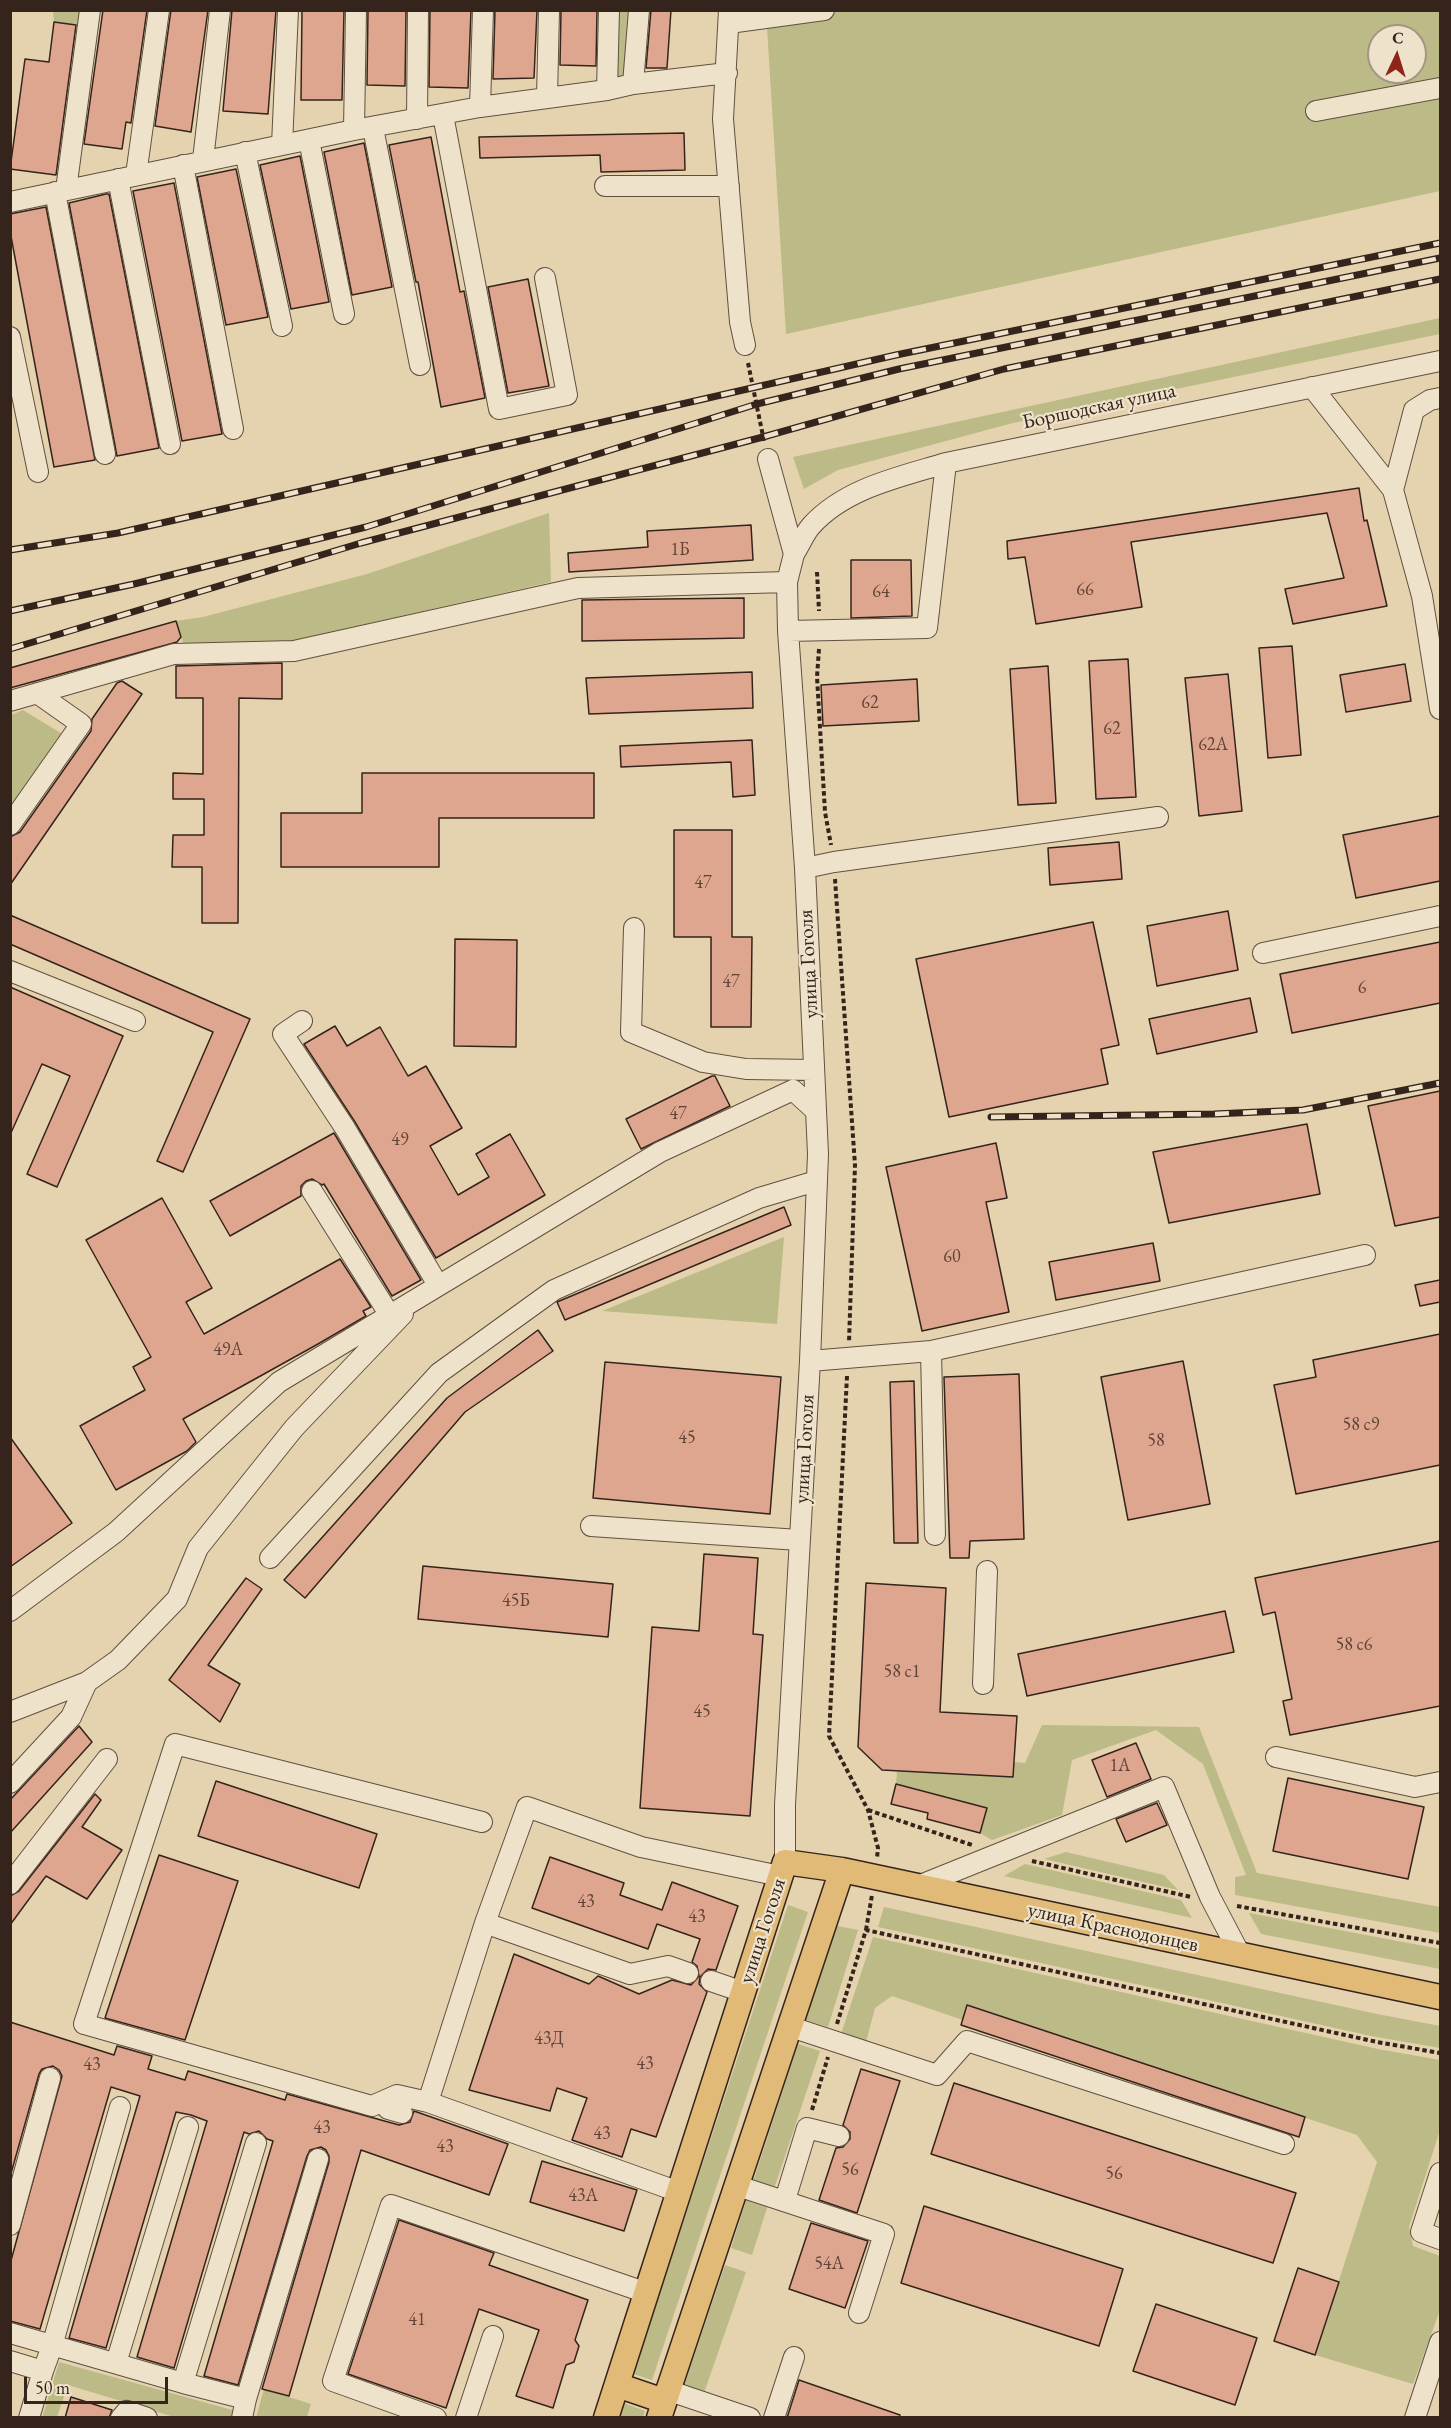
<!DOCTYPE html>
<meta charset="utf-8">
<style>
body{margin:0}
#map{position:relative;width:1451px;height:2428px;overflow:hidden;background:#e5d3af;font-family:"EB Garamond",serif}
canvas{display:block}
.frame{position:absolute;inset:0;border:12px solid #35241b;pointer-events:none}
.north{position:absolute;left:1367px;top:24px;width:60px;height:60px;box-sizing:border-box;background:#eee2cb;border:2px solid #a49685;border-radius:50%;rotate:4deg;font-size:16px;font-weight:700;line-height:24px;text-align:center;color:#35241b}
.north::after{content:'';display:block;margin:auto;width:21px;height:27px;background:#8f2418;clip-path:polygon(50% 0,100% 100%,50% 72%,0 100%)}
.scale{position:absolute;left:24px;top:2377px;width:144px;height:27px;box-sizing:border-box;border:3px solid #35241b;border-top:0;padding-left:8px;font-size:18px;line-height:21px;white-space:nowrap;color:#35241b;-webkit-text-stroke:4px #eee2cb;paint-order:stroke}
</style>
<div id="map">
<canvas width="1451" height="2428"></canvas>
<div class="frame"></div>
<div class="north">С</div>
<div class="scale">50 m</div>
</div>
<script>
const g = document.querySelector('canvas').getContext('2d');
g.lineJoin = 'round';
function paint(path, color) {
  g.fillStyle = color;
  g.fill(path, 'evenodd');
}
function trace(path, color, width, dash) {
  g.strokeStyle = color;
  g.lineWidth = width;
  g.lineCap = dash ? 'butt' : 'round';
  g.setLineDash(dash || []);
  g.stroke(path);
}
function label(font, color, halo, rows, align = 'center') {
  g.font = font + ' "EB Garamond",serif';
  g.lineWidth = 4.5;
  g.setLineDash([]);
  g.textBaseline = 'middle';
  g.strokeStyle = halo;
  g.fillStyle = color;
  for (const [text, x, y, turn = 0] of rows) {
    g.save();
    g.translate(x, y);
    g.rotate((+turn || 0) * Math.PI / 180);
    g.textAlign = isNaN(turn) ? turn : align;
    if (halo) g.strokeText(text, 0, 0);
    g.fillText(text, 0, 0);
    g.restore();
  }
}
const green = new Path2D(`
 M53 11H80L77 25 54 22Z
 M619 11H628L624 74 617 81Z
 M766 11H1440V191L786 334ZM1379 36H1415V72H1379Z
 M1440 318V334L1013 423 838 470 804 489 793 457Z
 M549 513 551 582 291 641 184 646 176 621 203 617 367 574Z
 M23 710 64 735 11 813V715Z
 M784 1237 777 1324 602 1311Z
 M1042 1725 1199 1727 1257 1873 1440 1907V1933L1235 1895V1877L1246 1875 1203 1764 1156 1730 1072 1760 1062 1815 992 1840 980 1833 987 1809 896 1784 897 1771 1013 1777 1014 1762 1025 1763Z
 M1066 1852 1164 1875 1178 1890 1044 1859Z
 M1025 1864 1181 1900 1192 1918 1004 1876Z
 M788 1905 808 1912 652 2380 633 2374Z
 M884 1907 1377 2014 1440 2026V2048L1371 2036 878 1927Z
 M1249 1913 1440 1949V1969L1261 1934Z
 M833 1925 858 1930 828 2027 803 2019Z
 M873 1937 1378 2049 1440 2060V2130L1409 2227 1413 2246 1440 2256V2310L1413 2384 1315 2355 1377 2162 1357 2135 968 2006 963 2020 892 1996 875 2008 866 2042 841 2034Z
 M798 2044 820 2051 774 2189 753 2182Z
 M747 2198 768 2205 752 2255 731 2248Z
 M725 2265 746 2272 704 2393 684 2386Z
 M59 2362 236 2411 235 2417H174L68 2385 57 2417 42 2418Z
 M264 2389 311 2404 307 2417 256 2418Z
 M624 2403 645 2411 643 2417H619Z`);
const building = new Path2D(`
 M103 10H147L131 123 126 122 122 149 84 144Z
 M171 10H208L191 132 155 126Z
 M232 10H276L268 114 223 111Z
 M302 10H344L342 100H301Z
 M368 10H406L405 86 367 85Z
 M430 10H471L468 88 429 87Z
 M495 10H537L534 78 493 79Z
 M561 10H597L596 66 560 65Z
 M651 10H671L667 68H646Z
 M54 22 76 25 56 175 10 169 25 59 49 62Z
 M684 133 685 170 601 172 600 155 480 158 479 137Z
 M431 137 460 292 464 291 485 398 441 407 418 282H416L389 145Z
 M364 143 392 287 352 295 324 152Z
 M300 156 329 302 291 309 260 165Z
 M236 169 268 317 226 325 197 177Z
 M174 183 222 434 182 441 133 191Z
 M106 194H109L159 448 117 456 69 203Z
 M46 207 95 460 54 467 10 231V214Z
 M528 279 549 386 508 393 488 287Z
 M1359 488 1364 521 1367 520 1387 606 1293 624 1285 589 1344 578 1327 513 1131 542 1142 607 1036 624 1025 557 1008 559 1007 541Z
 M751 525 753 560 569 572 568 553 648 547 647 531Z
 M851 560H911L912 616 851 618Z
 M744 598V638L582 641V600Z
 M176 621 181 637 177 642 10 688V668Z
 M1292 646 1301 755 1268 758 1259 648Z
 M1128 659 1136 797 1096 799 1089 661Z
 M282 663V699L239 698 238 923H202V867H172L173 835H204V799H173V773L203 774V698H176V666Z
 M1405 664 1411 701 1346 712 1340 675Z
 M1048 666 1056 803 1018 805 1010 669Z
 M752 672 753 708 589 714 586 678Z
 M1228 674 1242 811 1199 816 1185 678Z
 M917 679 919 721 823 726 821 685Z
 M122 681 142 694 10 885V837L20 832 91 731 92 719 117 683Z
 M752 740 755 795 733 797 731 762 621 767 620 746Z
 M362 773H594V818H439V867H281V813H362Z
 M1440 816V881L1356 898 1343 835Z
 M674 830H732V937H752L751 1027H711V937H674Z
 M1119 842 1122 879 1050 885 1048 848Z
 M1228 911 1238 970 1157 986 1147 926Z
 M10 915 250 1019 183 1172 157 1161 213 1032 10 944Z
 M1093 922 1119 1045 1101 1049 1108 1084 949 1117 916 959Z
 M455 939 517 940 516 1047 454 1046Z
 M1440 942V1003L1292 1033 1280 974Z
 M10 987 123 1036 57 1187 27 1174 70 1076 42 1064 10 1135Z
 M1250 998 1257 1032 1157 1054 1149 1019Z
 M335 1026 347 1046 380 1027 408 1076 426 1066 462 1128 430 1146 458 1195 489 1177 476 1154 510 1134 545 1195 436 1258 355 1122 304 1044Z
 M712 1076H715L730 1106 641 1149 626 1119Z
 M1440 1091V1217L1395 1226 1368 1106Z
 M1307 1124 1320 1194 1169 1223 1153 1152Z
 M334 1133 421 1280 392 1296 324 1184 322 1185 312 1179 306 1181 301 1186V1196L230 1236 210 1201Z
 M996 1143 1007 1198 986 1202 1009 1312 922 1331 886 1167Z
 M162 1198 212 1288 186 1302 204 1334 340 1259 371 1307 363 1311 366 1316 318 1344 183 1419 196 1442 187 1451 116 1490 80 1426 145 1390 133 1367 151 1357 86 1240Z
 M784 1207 791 1225 565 1320 557 1302Z
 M1153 1243 1160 1281 1056 1300 1049 1262Z
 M1440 1280V1302L1420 1306 1415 1285Z
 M538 1330 553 1351 465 1412 305 1598 284 1580 447 1398Z
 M1440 1334V1465L1296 1494 1274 1385 1316 1377 1313 1360Z
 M1183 1361 1210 1504 1128 1520 1101 1377Z
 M605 1362 781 1377 770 1514 593 1498Z
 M1019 1374 1024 1539 970 1541 969 1558H950L944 1377Z
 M914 1381 918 1543H894L890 1382Z
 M10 1437 72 1523 10 1567Z
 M1440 1541V1706L1290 1735 1283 1701 1292 1699 1275 1612 1263 1615 1255 1578Z
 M704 1554 758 1558 753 1634 763 1635 750 1816 640 1808 652 1627 699 1631Z
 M423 1566 613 1584 608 1637 418 1619Z
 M246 1578 262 1589 208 1665 240 1684 220 1722 169 1680Z
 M866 1583 946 1588 940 1712 1017 1716 1013 1777 882 1770 858 1747Z
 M1225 1611 1234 1652 1027 1696 1018 1654Z
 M79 1726 92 1742 10 1833V1800Z
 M1136 1743 1151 1779 1107 1797 1092 1760Z
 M1288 1778 1424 1807 1408 1879 1273 1851Z
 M216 1781 377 1834 359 1888 198 1836Z
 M896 1784 987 1808 980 1833 927 1819 928 1813 891 1804Z
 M95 1794 101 1800 82 1827 122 1850 87 1899 46 1876 10 1925V1896L19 1891Z
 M1157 1803 1167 1825 1126 1842 1116 1819Z
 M159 1855 238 1881 185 2040 105 2018Z
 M550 1857 624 1883 620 1895 662 1910 672 1882 738 1906 716 1970 708 1969 700 1977 699 1984 707 1992 656 2137 631 2129 622 2157 572 2140 587 2098 557 2088 550 2111 469 2090 514 1954 589 1984 598 1976 639 1994 672 1980 691 1985 699 1976 697 1966 692 1962 700 1939 657 1924 648 1949 532 1908Z
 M967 2005 1305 2117 1299 2137 961 2025Z
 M10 2022 114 2055 117 2046 152 2056 148 2069 185 2080 188 2071 285 2100 287 2094 399 2125 410 2122 414 2111 508 2144 489 2195 361 2150 289 2396 262 2389 329 2162V2156L326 2150 321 2147 310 2150 307 2156 238 2385 204 2376 273 2141 267 2139 259 2131 249 2134 244 2132 174 2368 137 2357 207 2121 191 2115 176 2112 106 2348 69 2338 140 2096 111 2087 40 2329 10 2321V2264L62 2076 59 2070 53 2066 42 2069 39 2074 10 2177Z
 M861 2069 900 2081 857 2213 819 2200 836 2148 843 2147 850 2139V2132L843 2125Z
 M954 2083 1296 2193 1273 2263 931 2154Z
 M542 2161 637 2190 624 2231 530 2202Z
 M924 2206 1123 2269 1099 2346 901 2283Z
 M399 2220 494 2253 489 2265 588 2300 575 2340 579 2346 574 2362 566 2365 553 2408 516 2396 539 2330 479 2309 446 2408 348 2374Z
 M811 2223 868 2241 845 2308 789 2289Z
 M1298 2268 1339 2282 1315 2355 1274 2341Z
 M1156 2304 1257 2338 1235 2405 1133 2371Z
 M799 2380 900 2415 899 2418H787Z
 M71 2397 112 2410 109 2418H65Z`);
const path = new Path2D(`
 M748 363 764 441
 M817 572 819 611
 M819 649 817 677 825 812 831 845
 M835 879 855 1165 849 1342
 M847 1376 829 1736 868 1810 878 1848 877 1858
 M868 1810 972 1845
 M1032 1861 1191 1897
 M1237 1906 1440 1943
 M866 1930 872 1895
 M837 2024 866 1930 1377 2042 1440 2053
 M812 2110 828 2057`);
const minor = new Path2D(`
 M729 10 723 119 740 322 745 345
 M729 23 824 10
 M633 84 639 10
 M607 90 609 10
 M547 98 549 10
 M480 107 483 10
 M1316 111 1440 88
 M443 115 499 409 567 395 545 278
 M417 119 418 10
 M373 128 420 365
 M354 130 356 10
 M309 140 344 314
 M282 145 288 10
 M245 152 282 326
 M203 160 220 10
 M183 165 233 429
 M136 175 159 10
 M118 179 170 444
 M605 186H729
 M66 190 90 10
 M55 192 105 454
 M10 202 354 130 480 107 607 90 633 84 727 73
 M10 337 38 472
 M1312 387 1393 490 1422 596 1440 709
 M768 459 794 554 787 582 788 631 805 868 818 1154 810 1361 785 1805V1862
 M1393 490 1414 410 1430 400 1440 398
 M794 554C800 545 804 534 811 526 845 488 900 477 946 463L1440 361
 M788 631 927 628 946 463
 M10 701 174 654 294 651 578 588 787 582
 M10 825 81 724 37 693
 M805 868 834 862 1158 817
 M634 928 631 1032 703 1062 746 1069 814 1070
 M1263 953 1440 916
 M10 971 135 1021
 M302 1021 283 1034 345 1128 438 1285
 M312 1191 389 1314
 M931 1351 935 1535
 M810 1361 931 1351 1365 1255
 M591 1526 799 1540
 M270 1558 439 1373 554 1290 759 1198 816 1181
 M10 1611 116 1532 279 1382 660 1152 793 1090 816 1111
 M983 1684 987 1571
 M10 1712 87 1682 118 1660 177 1599 198 1548 294 1428 403 1314
 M1276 1757 1415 1787 1440 1782
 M10 1783 71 1717 87 1682
 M482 1822 175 1744 84 2024 372 2106 397 2095 428 2102 679 2192
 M10 1884 107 1759
 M918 1886 1164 1787 1210 1897 1241 1956
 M485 1923 527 1807 641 1847 780 1876
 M711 1981 743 1992
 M788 2026 937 2075 967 2041 1284 2144
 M383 2102 388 2109 402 2113
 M428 2102 485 1923 630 1974 668 1966 688 1973
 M1440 2173 1421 2232 1440 2239
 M735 2185 884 2234 859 2313
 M785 2200 807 2128 839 2136
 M10 2225 50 2078
 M10 2333 183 2383 246 2399 242 2418
 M10 2361 43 2371 29 2418
 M116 2363 188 2127
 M43 2371 52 2346 120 2107
 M183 2383 256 2143
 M667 2390 750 2418
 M246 2399 318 2159
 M121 2418 127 2411 147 2418
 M436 2418 333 2381 391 2205 647 2293
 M466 2418 493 2336
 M774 2418 794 2357
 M1415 2418 1440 2342`);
const major = new Path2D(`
 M617 2385 664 2401
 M606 2418 785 1862 842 1870 1440 1997
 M659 2418 842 1870`);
const rail = new Path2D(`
 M10 550 118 533 896 355 1440 243
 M10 611 134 584 366 527 757 404 899 369 1440 258
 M10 649 361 543 763 437 1004 369 1440 279
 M991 1117 1214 1114 1303 1110 1440 1083`);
const numberNames = [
 ["1Б",680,550],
 ["66",1085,590],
 ["64",881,592],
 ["62",870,703],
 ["62",1112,729],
 ["62А",1213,745],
 ["47",703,883],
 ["47",731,982],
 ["6",1362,988],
 ["47",678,1114],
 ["49",400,1140],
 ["60",952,1257],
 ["49А",228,1350],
 ["58 с9",1361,1425],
 ["45",687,1438],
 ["58",1156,1441],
 ["45Б",516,1601],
 ["58 с6",1354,1645],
 ["58 с1",902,1672],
 ["45",702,1712],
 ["1А",1120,1766],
 ["43",586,1902],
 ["43",697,1917],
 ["43Д",549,2039],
 ["43",645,2064],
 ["43",92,2065],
 ["43",322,2128],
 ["43",602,2134],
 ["43",445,2147],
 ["56",850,2170],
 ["56",1114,2174],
 ["43А",583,2196],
 ["54А",829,2264],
 ["41",417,2320]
];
const streetNames = [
 ["Боршодская улица",1099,407,-12],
 ["улица Гоголя",809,964,-93],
 ["улица Гоголя",805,1449,-87],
 ["улица Краснодонцев",1113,1928,12],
 ["улица Гоголя",763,1931,-72]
];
paint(green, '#bcba86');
paint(building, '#dfa68f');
trace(building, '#35241b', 1.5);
trace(minor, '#615040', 22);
trace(major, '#35241b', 27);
trace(path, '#35241b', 4, [4.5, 3]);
trace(minor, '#eee2cb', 20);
trace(major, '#e2ba78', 24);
trace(rail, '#35241b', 7);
trace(rail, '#eee2cb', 4.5, [14]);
label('18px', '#604438', null, numberNames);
label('21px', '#35241b', '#eee2cb', streetNames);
</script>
